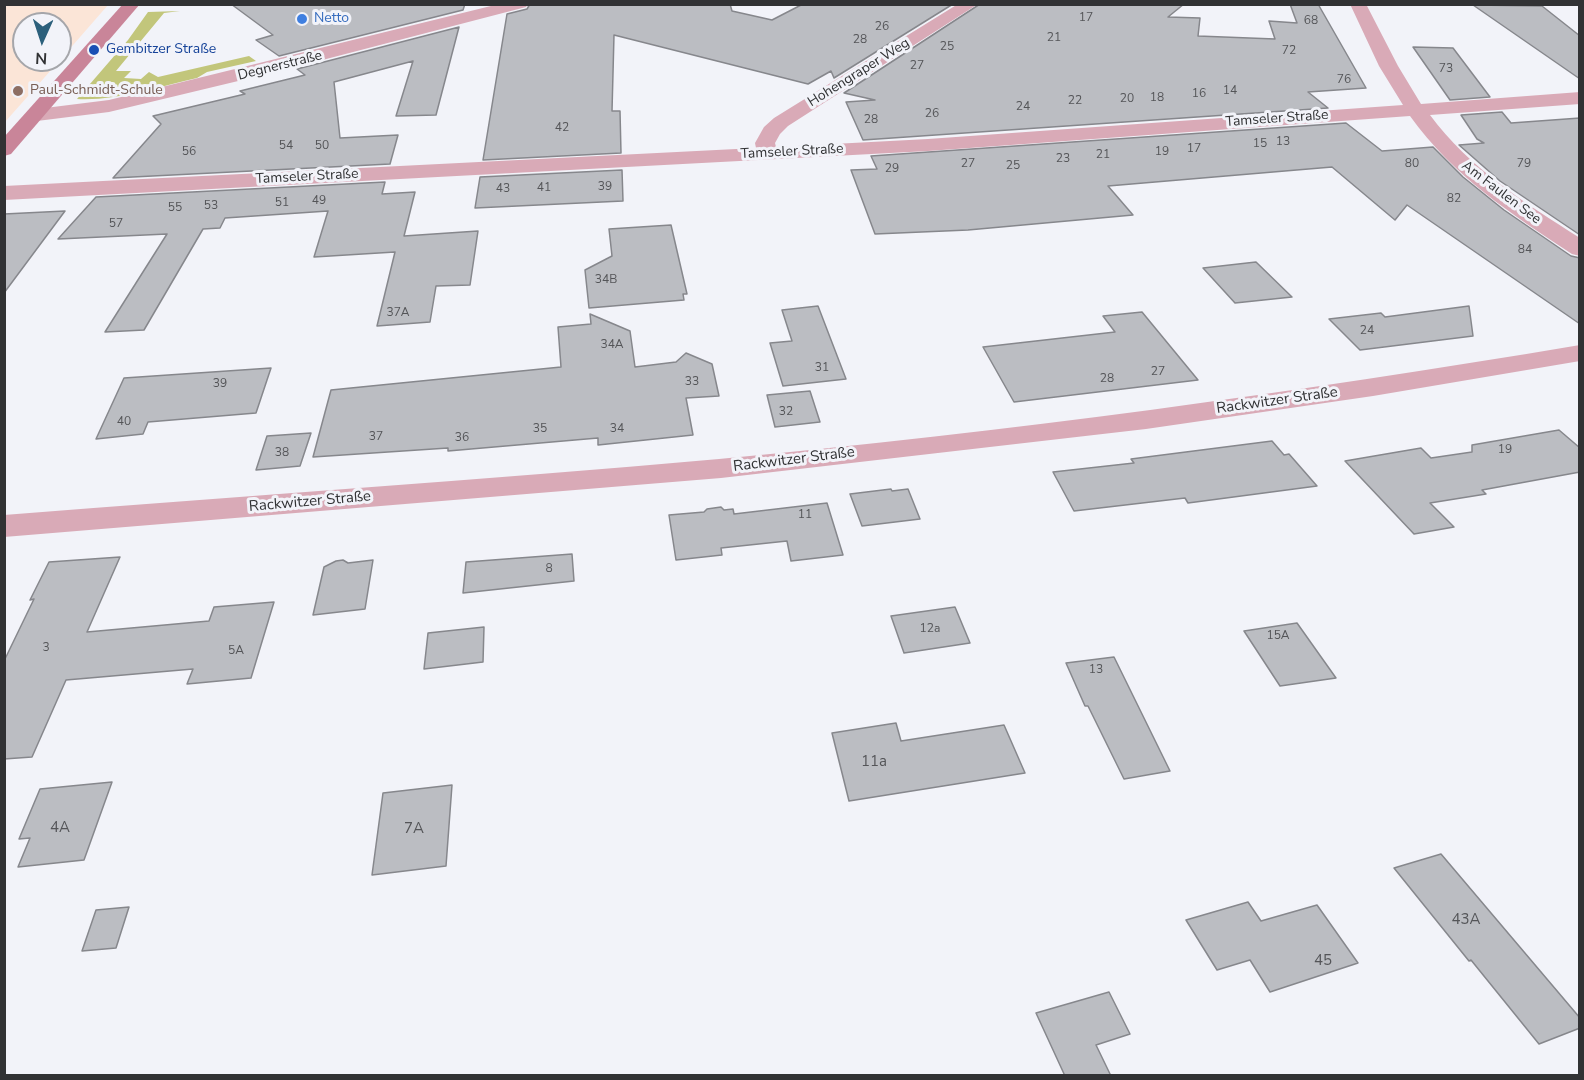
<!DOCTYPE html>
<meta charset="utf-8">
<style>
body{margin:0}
#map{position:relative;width:1584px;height:1080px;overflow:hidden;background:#f2f3f9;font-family:"Nunito Sans",sans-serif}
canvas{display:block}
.frame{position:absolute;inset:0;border:6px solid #313234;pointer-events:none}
.north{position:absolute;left:12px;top:12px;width:60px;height:60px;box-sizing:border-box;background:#f2f3f9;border:2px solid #a5a6aa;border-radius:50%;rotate:183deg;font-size:16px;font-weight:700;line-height:24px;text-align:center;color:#313234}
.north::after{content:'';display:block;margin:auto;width:21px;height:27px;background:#2c607c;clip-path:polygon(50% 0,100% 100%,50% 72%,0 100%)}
</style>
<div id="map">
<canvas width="1584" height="1080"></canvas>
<div class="frame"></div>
<div class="north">N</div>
</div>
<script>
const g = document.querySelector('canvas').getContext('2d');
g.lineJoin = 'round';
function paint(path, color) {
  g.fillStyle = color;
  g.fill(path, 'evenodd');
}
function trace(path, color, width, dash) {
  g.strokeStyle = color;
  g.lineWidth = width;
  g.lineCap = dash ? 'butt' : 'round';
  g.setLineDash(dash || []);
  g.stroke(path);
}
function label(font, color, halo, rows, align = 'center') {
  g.font = font + ' "Nunito Sans",sans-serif';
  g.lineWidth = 6;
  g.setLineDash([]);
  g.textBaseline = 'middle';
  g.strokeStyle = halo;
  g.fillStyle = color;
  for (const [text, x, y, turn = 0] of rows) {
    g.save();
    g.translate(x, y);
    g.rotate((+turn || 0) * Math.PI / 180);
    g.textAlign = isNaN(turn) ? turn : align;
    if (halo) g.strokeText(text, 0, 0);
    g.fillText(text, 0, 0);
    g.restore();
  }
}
const education = new Path2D(`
 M5 4 108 5 60 60V24H24V60H60L5 122Z`);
const green = new Path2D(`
 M180 11 164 13 116 71H131L124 78 141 79 149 72 158 77 249 56 256 61 207 72 197 78C158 87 117 101 77 99L128 40 148 12Z`);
const building = new Path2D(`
 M231 4H465L463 10 279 56 256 40 273 35Z
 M530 4H730L732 11 772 20 803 4H953L834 78 831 71 808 84 614 35 612 111H620L621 153 483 160 507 14 527 9Z
 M980 4H1184L1168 17 1200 18 1198 36 1275 39 1269 21 1297 23 1290 4H1318L1366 88 1308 92 1328 108 863 140 846 102 875 100 844 93Z
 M1473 5 1542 6 1580 36V79Z
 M459 27 436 115 396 116 413 61 334 82 340 138 398 135 390 164 113 178 161 124 153 116 245 94 240 91 305 75 297 69Z
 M1413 47 1453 48 1490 97 1450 100Z
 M1502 112 1511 123 1580 118V235L1500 181 1459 145 1484 143 1477 139 1461 115Z
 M1346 123 1382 151 1433 147 1463 177 1504 210 1571 256 1580 258V324L1407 205 1395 220 1332 167 1108 186 1133 215 968 230 875 234 851 170 877 169 871 156Z
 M622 170 623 201 475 208 480 177Z
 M385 182 382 194 415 192 404 236 478 231 470 285 436 286 430 322 377 326 395 252 314 257 328 211 225 218 220 228 203 229 144 330 105 332 167 234 58 239 96 197Z
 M65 211 4 293V214Z
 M671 225 687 294H683L684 300 589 308 585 270 612 256 609 229Z
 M1256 262 1292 297 1235 303 1203 268Z
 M818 306 846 379 783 386 770 343 792 341 782 310Z
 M1469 306 1473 336 1360 350 1329 319 1381 313 1385 317Z
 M1142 312 1198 380 1014 402 983 347 1115 332 1103 316Z
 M590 314 630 331 635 367 676 362 686 353 712 364 719 396 686 398 693 435 598 445V438L448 451V448L313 457 331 390 561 367 558 327 591 324Z
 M271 368 256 413 148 422 143 434 96 439 124 378Z
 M810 391 820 422 775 427 767 395Z
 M1559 430 1580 448V472L1482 490 1486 494 1430 503 1454 527 1414 534 1345 461 1421 448 1431 458 1472 452V445Z
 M311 433 300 466 256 470 267 436Z
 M1272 441 1284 455 1289 454 1317 486 1188 503 1185 498 1074 511 1053 472 1134 463 1131 459Z
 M891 489 892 491 908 489 920 519 862 526 850 494Z
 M827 503 843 555 791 561 787 541 721 548 722 555 676 560 669 515 704 512 707 509 721 507 724 510 733 509 734 514Z
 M572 554 574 581 463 593 466 562Z
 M120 557 87 632 209 621 214 607 274 602 251 678 187 684 193 669 66 680 32 757 4 759V661L34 599 30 600 49 562Z
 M343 560 348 563 373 560 365 609 313 615 324 567 336 561Z
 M955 607 970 643 904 653 891 616Z
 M1297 623 1336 678 1280 686 1244 631Z
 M484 627 483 662 424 669 428 633Z
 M1114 657 1170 771 1124 779 1088 706H1085L1066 663Z
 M896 723 901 741 1004 725 1025 773 849 801 832 733Z
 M112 782 84 860 18 867 30 838 19 839 40 789Z
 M452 785 446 866 372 875 383 793Z
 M1441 854 1580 1018V1028L1539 1044 1471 960 1469 961 1394 868Z
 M1248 902 1261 921 1317 905 1358 963 1270 992 1250 960 1217 970 1186 920Z
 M129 907 116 948 82 951 96 910Z
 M1109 992 1130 1034 1096 1045 1111 1076H1065L1036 1013Z`);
const street = new Path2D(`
 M499 4H528L526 7 284 70 109 112 37 121 30 119 27 115 30 111 37 109 109 100Z
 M958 4H978L788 126 780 134 775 143 776 147 928 139 1403 105 1379 66 1350 4H1366L1398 66 1421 104 1580 92V104L1430 115C1469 168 1525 203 1580 238V256L1572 254C1511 214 1453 176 1410 116L928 151 4 200V186L756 148 755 143 764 127 774 118Z
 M1580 345V361L1373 396 1146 429 721 478 4 537V515C243 496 481 480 719 459 1007 432 1294 393 1580 345Z`);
const secondary = new Path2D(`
 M123 4H140L11 154 4 156V137Z`);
const markers = [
 [302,19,6,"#3f7fe0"],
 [94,50,6,"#1a4fb4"],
 [18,91,6,"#8d6e63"]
];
const numberNames = [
 ["17",1086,18],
 ["68",1311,21],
 ["26",882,27],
 ["21",1054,38],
 ["28",860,40],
 ["25",947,47],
 ["72",1289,51],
 ["27",917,66],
 ["73",1446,69],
 ["76",1344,80],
 ["14",1230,91],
 ["16",1199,94],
 ["18",1157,98],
 ["20",1127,99],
 ["22",1075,101],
 ["24",1023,107],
 ["26",932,114],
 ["28",871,120],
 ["42",562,128],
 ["13",1283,142],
 ["15",1260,144],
 ["54",286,146],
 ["50",322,146],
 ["17",1194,149],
 ["56",189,152],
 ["19",1162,152],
 ["21",1103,155],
 ["23",1063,159],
 ["27",968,164],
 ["80",1412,164],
 ["79",1524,164],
 ["25",1013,166],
 ["29",892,169],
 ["39",605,187],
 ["41",544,188],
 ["43",503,189],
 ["82",1454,199],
 ["49",319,201],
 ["51",282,203],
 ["53",211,206],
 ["55",175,208],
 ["57",116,224],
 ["84",1525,250],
 ["34B",606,280],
 ["37A",398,313],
 ["24",1367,331],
 ["34A",612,345],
 ["31",822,368],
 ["27",1158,372],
 ["28",1107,379],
 ["33",692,382],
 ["39",220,384],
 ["32",786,412],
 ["40",124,422],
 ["35",540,429],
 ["34",617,429],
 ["37",376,437],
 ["36",462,438],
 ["19",1505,450],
 ["38",282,453],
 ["11",805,515],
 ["8",549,569],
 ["12a",930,629],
 ["15A",1278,636],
 ["3",46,648],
 ["5A",236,651],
 ["13",1096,670]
];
const farShopnames = [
 ["Netto",314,19]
];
const farTransitnames = [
 ["Gembitzer Straße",106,50]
];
const farStreetnames = [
 ["Degnerstraße",280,66,-14],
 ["Hohengraper Weg",859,73,-32],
 ["Tamseler Straße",1277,119,-4],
 ["Tamseler Straße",792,152,-3],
 ["Tamseler Straße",307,177,-3],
 ["Am Faulen See",1501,193,37]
];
const farEducationnames = [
 ["Paul-Schmidt-Schule",30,91]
];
const streetNames = [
 ["Rackwitzer Straße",1277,401,-8],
 ["Rackwitzer Straße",794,460,-7],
 ["Rackwitzer Straße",310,502,-5]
];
const nearNumbernames = [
 ["11a",874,762],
 ["4A",60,828],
 ["7A",414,829],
 ["43A",1466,920],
 ["45",1323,961]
];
paint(education, '#fbe5d7');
paint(green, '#c2c67b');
paint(building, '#bbbdc2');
trace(building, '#86878c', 1.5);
paint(street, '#d9aab7');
paint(secondary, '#c98599');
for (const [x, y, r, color] of markers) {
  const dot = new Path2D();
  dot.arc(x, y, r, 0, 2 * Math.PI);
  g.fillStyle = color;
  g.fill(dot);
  trace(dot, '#f2f3f9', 2);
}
label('12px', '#545558', null, numberNames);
label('14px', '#366cbe', '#f2f3f9', farShopnames, 'left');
label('14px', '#164399', '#f2f3f9', farTransitnames, 'left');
label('14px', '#313234', '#f2f3f9', farStreetnames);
label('14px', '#785e54', '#f2f3f9', farEducationnames, 'left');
label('15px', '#313234', '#f2f3f9', streetNames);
label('15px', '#545558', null, nearNumbernames);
</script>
